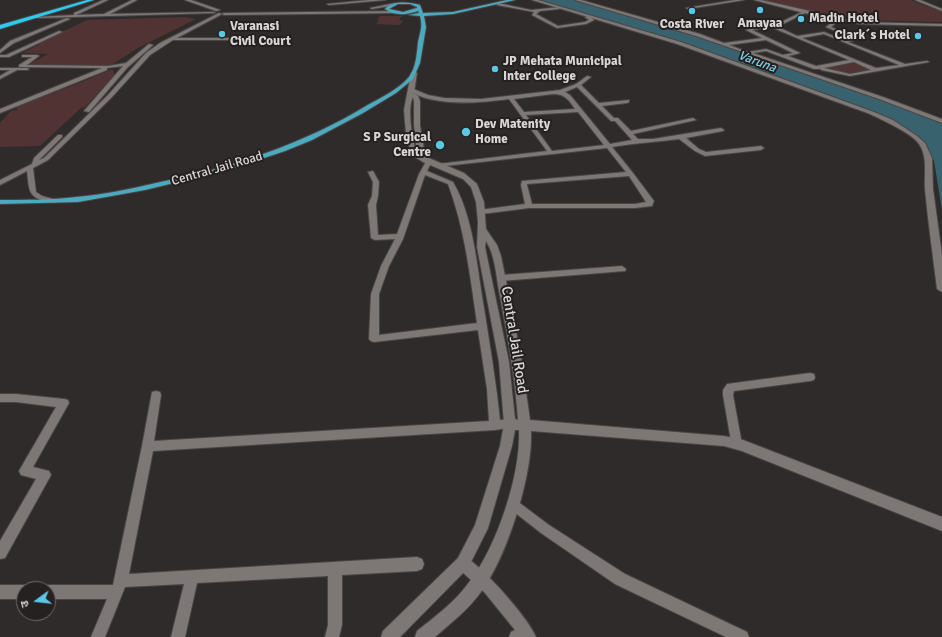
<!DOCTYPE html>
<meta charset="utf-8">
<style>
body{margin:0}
#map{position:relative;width:942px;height:637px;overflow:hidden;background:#302b2b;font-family:Signika,"Noto Sans Devanagari",sans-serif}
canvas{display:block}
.north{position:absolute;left:16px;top:581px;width:40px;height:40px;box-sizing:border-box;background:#262121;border:1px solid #6e6969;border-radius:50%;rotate:255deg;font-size:11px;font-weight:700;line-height:16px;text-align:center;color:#dad6d6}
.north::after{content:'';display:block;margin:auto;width:14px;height:18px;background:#5ac8e5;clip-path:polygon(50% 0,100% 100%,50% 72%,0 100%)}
</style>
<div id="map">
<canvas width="942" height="637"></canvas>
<div class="north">उ</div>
</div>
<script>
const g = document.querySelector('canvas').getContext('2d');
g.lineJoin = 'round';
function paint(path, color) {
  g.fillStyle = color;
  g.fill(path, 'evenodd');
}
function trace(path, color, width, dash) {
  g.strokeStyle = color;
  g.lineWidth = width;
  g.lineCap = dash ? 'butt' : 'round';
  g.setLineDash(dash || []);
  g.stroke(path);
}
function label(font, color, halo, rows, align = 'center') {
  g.font = font + ' Signika,sans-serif';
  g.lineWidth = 4;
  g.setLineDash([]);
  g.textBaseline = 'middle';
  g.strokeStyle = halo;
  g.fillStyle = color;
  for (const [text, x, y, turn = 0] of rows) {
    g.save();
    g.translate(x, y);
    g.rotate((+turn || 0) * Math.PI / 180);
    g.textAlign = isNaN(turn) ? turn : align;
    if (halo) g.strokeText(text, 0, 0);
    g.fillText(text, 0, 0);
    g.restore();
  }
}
const green = new Path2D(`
 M759 0H910L942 12V22L859 20 811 12Z
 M380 16H402L399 20 403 21 400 25 376 24 379 20H377Z
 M185 17 196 19 136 49 113 64 106 66 28 65 48 54 22 53 40 44 38 43 87 20Z
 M855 63 871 70C854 73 838 76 822 69Z
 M110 70H113L115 75 85 107 81 108 40 146 0 147V123L11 111 17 110V107C48 94 80 84 110 70Z`);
const water = new Path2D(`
 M537 0H575L693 34 742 53 888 100 942 124V210L934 161 910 131 884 116 800 88 636 29Z`);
const street = new Path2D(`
 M103 0H108L76 15 104 14 132 0H137L110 14 213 12 215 13 37 18 35 17 74 15V13Z
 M369 0H386L329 5 327 4Z
 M575 0H581L700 34 724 43 762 38 746 30 779 23 804 11 805 13 781 25 776 26 797 36 824 32 843 40 852 38 826 27 837 18H839V20L831 27 859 39 848 42 905 64 927 61 929 62 850 76 821 70V69H814L766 51 753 53 883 97 942 119V123L879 99 696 36ZM771 27 849 60 816 66 788 56 800 53 752 30ZM824 34 899 65 876 68 802 38ZM766 40 793 53 783 55 766 49 748 52 729 45ZM854 62 871 70 850 74 824 68Z
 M735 0H744L688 9 686 8Z
 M915 0H920L942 9V11Z
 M498 3 531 10 560 7 559 9 540 11 536 14 558 26 585 22 589 20 585 17 589 15 594 20 586 24 557 28 532 15 534 12 497 5Z
 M219 13 222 14 177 38H234L236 40H173L150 55 111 98 48 160 33 168 36 192 42 196 57 200V202C53 203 49 202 45 201 27 197 29 187 27 171L0 185V180L32 164 34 158 58 135H62V137L39 160 44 158 107 96 146 53 160 43Z
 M67 18 70 19 14 43 0 53V50L10 41Z
 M59 31 62 32 9 57H0V55H6Z
 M149 44 153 45 127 68 89 112 84 111 123 66 107 68V70L0 113V109L102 68 21 67H19V65L32 57H22V55H37L39 56 27 65 108 66 126 63Z
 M0 68H27L29 69 27 70H17L0 79V76L10 70H0Z
 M587 76 591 77 581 85 599 103 629 100V102L627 103 602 106 614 118H618L631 131 693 118 696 120 633 134 638 139H653L721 128 724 130 723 131 686 138 699 149 706 152 761 146 764 148 761 150 705 156 695 151 679 139C657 142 635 143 612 147L633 173 654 201 652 206 635 208H529L482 214 478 212 479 210 525 204 521 185 522 181 626 172 607 148 436 167V165L438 164 547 151 509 99C481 103 432 107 408 90L411 88 428 95 444 98 481 99 560 90 576 84ZM577 87 611 121H615L632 140 610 144 570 95 565 92ZM553 94C565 94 569 100 575 109L524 112 514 99ZM578 112 604 145 552 151 526 115ZM629 176 646 202 635 204H532L527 185V184Z
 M427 160 432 161 427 171 453 182C474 218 477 268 484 308 490 346 496 382 500 420L510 419 514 421 515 424 514 427 495 430 153 451 129 574 417 557 422 559 424 564 422 569 417 571 342 575V625L339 637H325L328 625V576L197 583 185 637H171L184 584 125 587 105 637H91L107 599H48V589H42L48 585H113L142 446 152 392 156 391 160 392 161 395 154 441 489 421 487 389 478 330 374 342 371 341 369 339 371 294 381 266 395 239 375 240 371 238 368 205 372 196 373 182 368 172 373 171 379 182 378 196 376 205 378 235 397 234 419 174ZM425 175 448 184C465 229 470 276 477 323L379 335V294L389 266 403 239Z
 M622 266 626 269 625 271 501 281 497 278 501 275Z
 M810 373 814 374 815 377 814 380 810 381 734 391 733 395 742 444 740 447 736 449 732 447 723 395V390L727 384Z
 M0 394H16L64 399 68 400 69 403 33 467 49 471 51 475 5 558 0 559V541L36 479 21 475 19 471 56 407 16 402H0Z
 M513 498 549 525 625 574 747 632 749 637H726L615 584 541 533 509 508 507 504 509 500Z
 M463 556C481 564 529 619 536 637H509L511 632 515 630 485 593 458 568 456 563 458 558Z
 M0 585H24L30 589H24V599H0Z`);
const secondary = new Path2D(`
 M185 0H191L220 10 216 11Z
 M532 0H538L681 42 874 112 893 120 917 136 925 143 932 158 933 189 942 255V292L937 289C933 256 928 222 925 189 924 174 928 157 919 144 912 133 882 120 870 114L677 44Z
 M754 0H761L859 22 942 24V26L859 24 804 13Z
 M395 3 396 5 372 9 370 8Z
 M395 11 397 13 224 15 222 14 224 13Z
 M414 71 417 73 414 93 418 96 420 101V125L424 149V156L464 173 477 184 484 202 486 229 497 245 501 256 521 356 530 420 724 436 743 440 942 517V531L742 451 724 446 531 431C533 475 507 557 481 592 468 610 451 623 435 637H415L417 631C436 616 456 601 470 581 497 546 521 474 519 430H515L512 446 488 528 468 568 400 637H381L383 631 458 558 475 525 500 446 504 424 499 362 477 247 478 222 476 202 471 187 463 179 423 162 415 157 410 151 406 134 404 110 411 73ZM413 97 414 101V125L417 152C412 142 407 107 413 97ZM486 241C495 255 496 275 499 291 507 334 515 376 518 420L515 419 509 362 485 247Z`);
const primary = new Path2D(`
 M507 0H515L453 14 424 16 426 27 420 63 413 79 396 93 363 113 312 140 285 151 231 169 145 190 78 202 0 204V200C25 200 51 200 76 197 103 195 130 189 156 183 230 168 302 145 366 106 380 98 398 90 409 77 416 68 417 53 418 42 420 33 423 26 420 16L409 15 419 13 418 11C407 15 394 16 385 9 392 0 410 2 420 5L423 13 453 12ZM398 4H410L417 7V8L403 12 389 9Z`);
const highway = new Path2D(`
 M87 0H94L0 29V25Z`);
const markers = [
 [760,10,4,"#5ac8e5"],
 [692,11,4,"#5ac8e5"],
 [801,19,4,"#5ac8e5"],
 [222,34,4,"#5ac8e5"],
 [918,36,4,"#5ac8e5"],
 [495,69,4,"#5ac8e5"],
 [466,132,5,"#5ac8e5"],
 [440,145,5,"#5ac8e5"]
];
const farPoinames = [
 ["Madin Hotel",809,19],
 ["Amayaa",760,24,"center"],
 ["Costa River",692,25,"center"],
 ["Varanasi",230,27],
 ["Civil Court",230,42],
 ["Clark´s Hotel",910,36,"right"],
 ["JP Mehata Municipal",503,62],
 ["Inter College",503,77],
 ["Dev Matenity",475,125],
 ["Home",475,140],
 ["S P Surgical",431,138,"right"],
 ["Centre",431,153,"right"]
];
const farWaternames = [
 ["Varuna",757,62,21]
];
const farStreetnames = [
 ["Central Jail Road",217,169,-16]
];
const streetNames = [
 ["Central Jail Road",514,340,81]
];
paint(green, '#523333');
paint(water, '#37626e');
trace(street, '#4a4646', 2);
trace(secondary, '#4a4646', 2);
trace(primary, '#4a4646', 2);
trace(highway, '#4a4646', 2);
paint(street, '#7d7776');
paint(secondary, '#7d7776');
paint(primary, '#4baabf');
paint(highway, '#2accf0');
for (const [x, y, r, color] of markers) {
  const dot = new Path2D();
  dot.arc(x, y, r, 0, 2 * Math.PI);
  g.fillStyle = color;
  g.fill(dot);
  trace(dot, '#262121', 1.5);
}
label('bold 13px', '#dad6d6', '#262121', farPoinames, 'left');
label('italic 13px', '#7fcbe1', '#262121', farWaternames);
label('13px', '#dad6d6', '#262121', farStreetnames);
label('15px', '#dad6d6', '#262121', streetNames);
</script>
